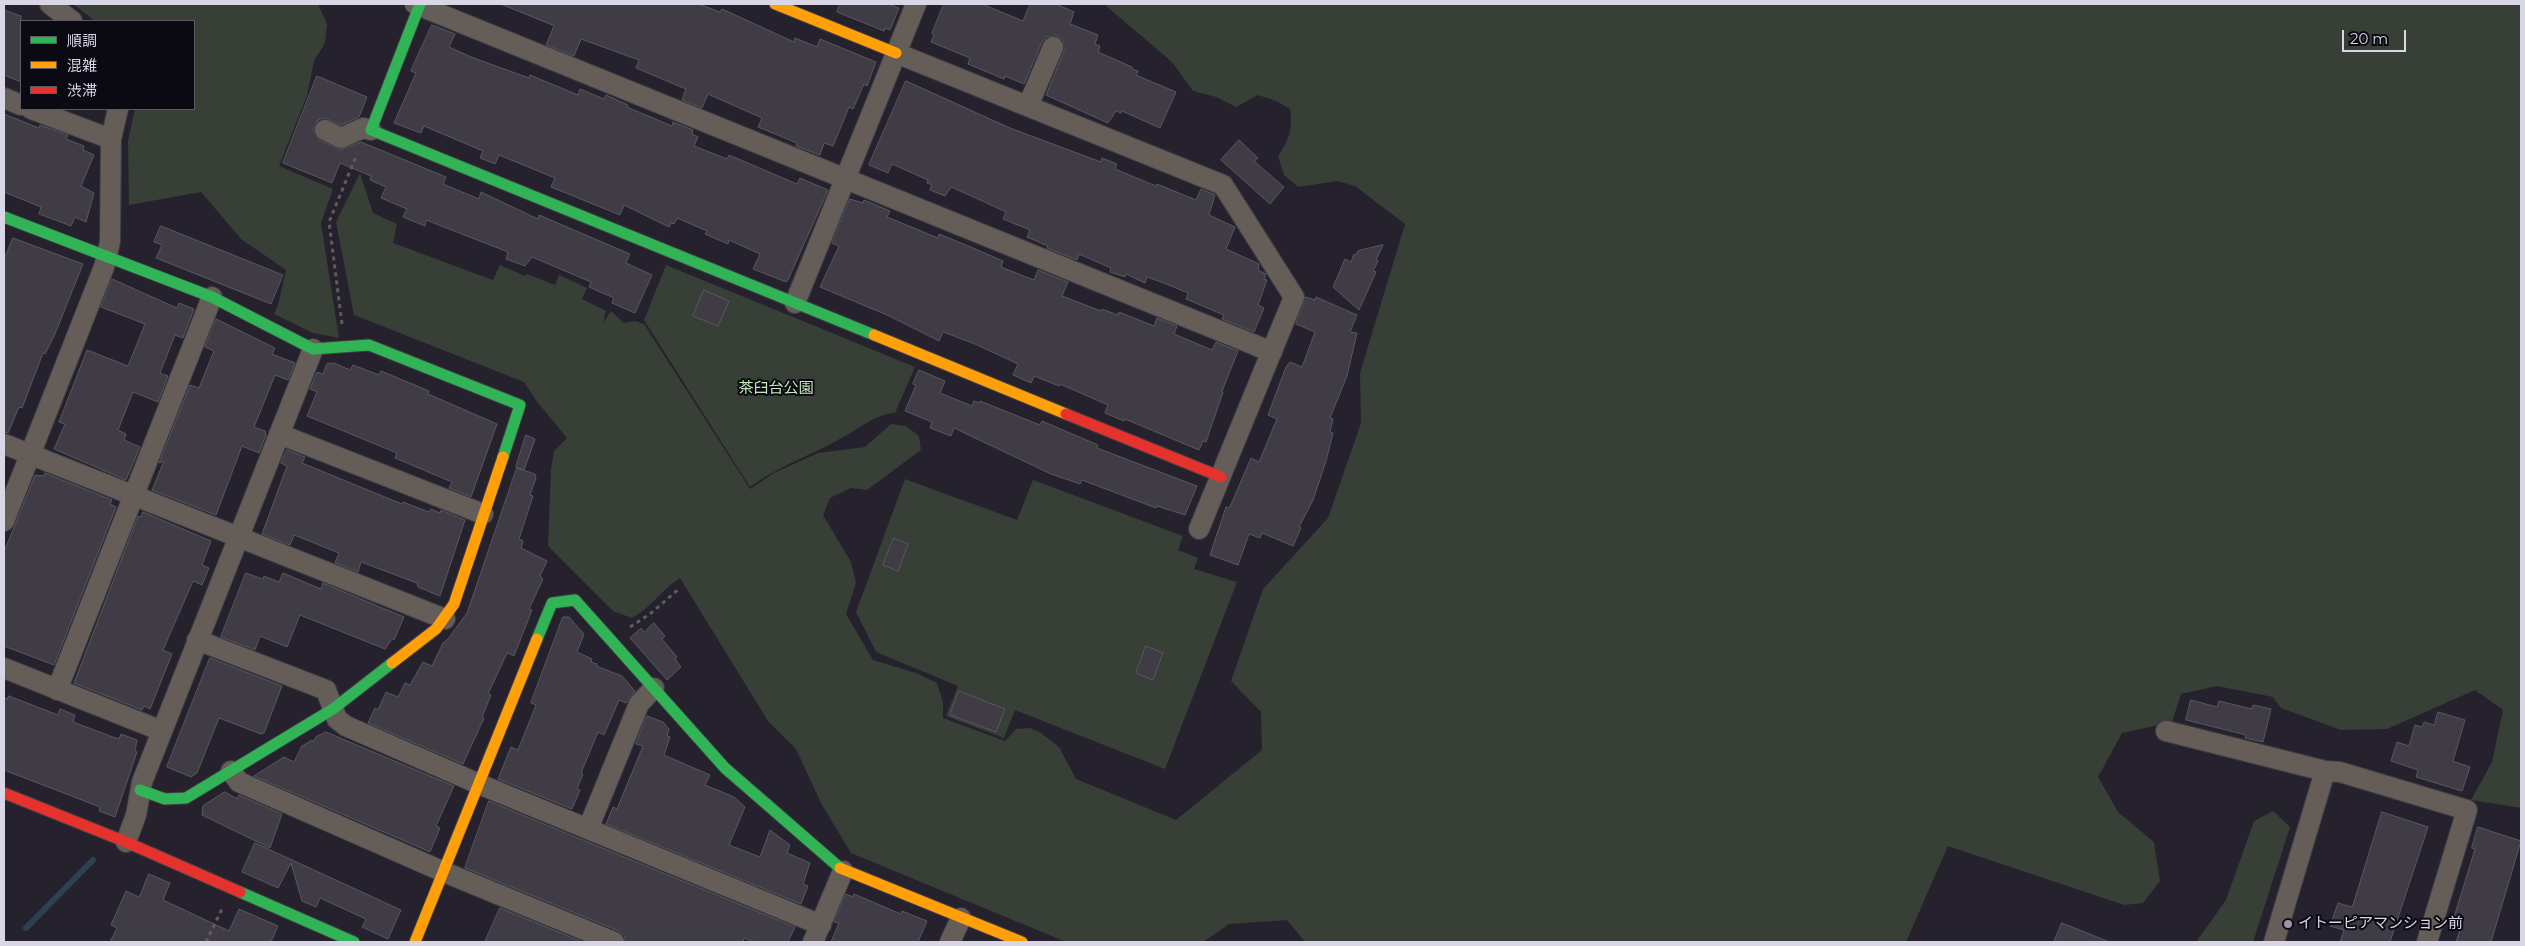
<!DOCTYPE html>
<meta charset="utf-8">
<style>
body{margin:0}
#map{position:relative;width:2525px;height:946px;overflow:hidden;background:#25222d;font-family:Montserrat,"Noto Sans JP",sans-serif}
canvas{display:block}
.frame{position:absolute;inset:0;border:5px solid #d9d6e5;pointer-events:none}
.legend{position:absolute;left:20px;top:20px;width:175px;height:90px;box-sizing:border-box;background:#0b0912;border:1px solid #5d5b66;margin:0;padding:6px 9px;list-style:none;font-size:15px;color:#d9d6e5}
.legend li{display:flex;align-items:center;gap:10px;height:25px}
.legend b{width:25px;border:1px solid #5d5b66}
.scale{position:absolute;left:2342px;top:30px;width:64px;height:22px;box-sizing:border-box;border:2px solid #d9d6e5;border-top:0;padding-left:6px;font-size:15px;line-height:18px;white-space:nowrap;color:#d9d6e5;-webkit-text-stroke:4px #0b0912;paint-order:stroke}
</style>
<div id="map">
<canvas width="2525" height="946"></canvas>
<div class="frame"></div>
<ul class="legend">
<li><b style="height:6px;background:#30b455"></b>順調</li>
<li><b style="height:6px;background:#ff9f0a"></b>混雑</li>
<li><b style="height:6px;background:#e5322d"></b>渋滞</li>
</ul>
<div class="scale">20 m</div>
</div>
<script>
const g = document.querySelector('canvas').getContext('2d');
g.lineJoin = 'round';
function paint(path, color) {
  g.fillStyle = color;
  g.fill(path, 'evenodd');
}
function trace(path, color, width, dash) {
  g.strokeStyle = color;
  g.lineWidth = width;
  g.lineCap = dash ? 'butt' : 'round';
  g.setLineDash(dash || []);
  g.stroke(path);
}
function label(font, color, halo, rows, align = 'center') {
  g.font = font + ' Montserrat,"Noto Sans JP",sans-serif';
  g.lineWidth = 4;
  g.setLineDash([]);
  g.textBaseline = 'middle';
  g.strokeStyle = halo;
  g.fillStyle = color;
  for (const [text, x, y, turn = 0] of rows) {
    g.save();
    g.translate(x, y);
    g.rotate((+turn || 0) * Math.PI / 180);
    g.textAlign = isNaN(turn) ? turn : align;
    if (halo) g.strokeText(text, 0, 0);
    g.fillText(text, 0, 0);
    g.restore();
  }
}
const green = new Path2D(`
 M73 4H318L327 24 325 43 314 61 307 96 279 166 333 189 321 223 339 338 313 333 274 314 278 305 286 270 241 239 201 192 129 205 128 141 135 109H194V21H95Z
 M1104 4H2521V808L2471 800 2492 762 2503 710 2475 690 2387 729 2341 730 2281 708 2273 697 2217 686 2181 694 2172 722 2122 733 2098 777 2118 812 2154 842 2160 881 2143 903 2124 905 1948 846 1906 942H1305L1287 920 1229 924 1203 942H1066L851 853 822 805 796 749 768 721 680 578C662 589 651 608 632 618L613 611 548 546 551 469 554 451 567 438 535 399 524 382 354 315 336 222 360 173 373 213 397 224 393 243 493 280 500 265 525 276 527 274 555 285 559 275 587 288 582 299 606 311 603 323 611 311 624 323 635 321 644 324 750 489 774 473 818 453 865 447 891 424 906 426 919 436 921 450 867 490 851 488 830 498 823 515 851 562 856 583 846 614 873 660 916 673 937 683 943 702V718L1005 741 1016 729 1030 728 1041 733 1059 747 1076 779 1176 820 1262 750 1261 712 1231 681 1263 589 1328 518 1361 423 1360 373 1405 224 1355 186 1338 181 1298 187 1284 175 1278 156C1289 140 1293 129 1290 109L1276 101 1258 95 1236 107 1216 97 1193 91 1172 62Z
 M666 265 915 367 895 413C875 414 861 428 843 437 811 456 782 464 750 487L644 320Z
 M905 479 1017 520 1033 480 1183 536 1178 550 1198 558 1194 569 1237 582 1165 769 1015 710 1004 738 946 716 958 686 876 652 856 612Z
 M2273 811 2290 827 2253 942H2196L2226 900 2254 821Z`);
const stream = new Path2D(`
 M26 928 93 860`);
const building = new Path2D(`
 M501 4H699L720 12 722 9 794 42 795 38 817 47 820 39 876 62 867 86 864 84 853 109 849 107 833 146 824 143 820 155 796 146 797 143 758 127 762 118 708 94 702 108 682 100 686 89 636 68 639 60 581 39 574 56 546 45 554 26Z
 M840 4H889L899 8 890 30 885 28 884 31 837 12Z
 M944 4H982L1023 21 1030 4H1056L1074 12 1070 24 1098 35 1095 44 1100 46 1098 52 1132 67V69L1138 71 1136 75 1176 92 1160 128 1122 111 1121 113 1116 111 1108 123 1046 95 1064 51 1063 40 1057 36 1046 37 1042 42 1024 84 1005 76 1004 79 968 64 970 58 931 42 934 35 932 34Z
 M4 10 21 16V82L4 75Z
 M432 25 455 34 449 47 471 57 529 78 530 75 578 95 580 89 604 99 606 95 628 105 627 107 672 126 673 122 693 130 692 134 698 137 694 146 727 159 729 155 797 184 800 178 828 190 788 280 786 282 753 269 760 254 729 240 728 244 705 234 707 231 677 218 674 224 671 223 669 227 624 205 620 215 551 187 555 178 521 164 499 155 495 164 480 158 483 151 424 126 421 133 394 123 416 73 411 71Z
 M317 76 367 97 359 117 341 125 325 118 318 120 313 130 319 140 340 150 361 142 446 177 443 184 479 199 481 192 538 219 539 215 630 254 626 263 652 275 635 313 612 303 614 298 589 287 591 282 532 257 525 266 506 259 508 252 426 220 425 226 403 217 407 209 381 198 386 187 370 180 371 176 340 163 332 183 283 163Z
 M906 81 1010 128 1101 162 1102 158 1117 164 1115 169 1156 186 1157 184 1196 200 1201 189 1215 195 1209 215 1235 227 1226 249 1259 264 1258 270 1266 274 1264 279 1267 280 1258 305 1264 308 1254 332 1222 319 1224 315 1186 299 1188 293 1164 283 1147 277 1145 283 1126 274 1125 277 1110 272 1111 268 1079 254 1077 260 1047 248 1048 246 1027 237 1030 230 1003 219 1006 212 989 204 951 187 945 196 930 190 932 185 927 183 928 180 892 164 888 173 869 165Z
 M4 114 39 128 40 125 68 135 66 139 84 146 83 150 94 155 81 186 94 193 86 222 75 217 71 226 39 214 41 207 4 192Z
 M1239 140 1258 158 1254 161 1284 187 1270 204 1221 160Z
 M850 199 863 203 864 200 890 211 887 217 938 238 939 234 966 245 1003 261 1001 267 1034 280 1038 270 1068 282 1062 296 1101 311 1102 309 1118 315 1119 312 1154 326 1157 318 1177 326 1174 334 1212 350 1216 342 1238 351 1222 391 1223 392 1206 442 1203 441 1199 450 1125 419 1124 421 1105 413 1108 405 1060 384 1059 386 1034 376 1031 383 1013 375 1018 364 975 344 943 332 939 341 887 315 820 287 839 246 832 243Z
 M161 226 283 275 271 304 156 258 162 245 154 242Z
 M13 238 83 264 55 334 45 354 43 353 22 408 19 407 8 433 4 432V260Z
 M1383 245 1376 260 1378 261 1373 271 1376 272 1359 310 1333 287 1345 259 1351 262 1354 254 1356 255 1358 251Z
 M112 279 177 308 179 303 194 309 183 338 175 335 160 373 168 376 158 402 133 392 118 430 126 434 124 440 140 447 126 480 54 449 65 424 59 422 87 350 128 366 145 324 101 307Z
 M704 290 729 301 718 326 693 316Z
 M1306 297 1315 300 1316 297 1357 315 1350 332 1357 333 1347 376 1330 418 1333 419 1330 432 1333 433 1326 461 1313 500 1299 527 1301 528 1293 546 1262 533 1260 538 1249 534 1238 565 1210 555 1226 507 1229 508 1233 500 1251 458 1259 462 1277 419 1268 415 1286 367 1290 362 1302 367 1315 332 1296 324Z
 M216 319 275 348 272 354 295 363 288 380 275 375 254 427 265 431 266 435 259 453 242 446 216 515 152 490 164 461 159 463 190 385 199 388 214 351 205 347Z
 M334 363 350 370 353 365 379 375 381 371 429 391 428 394 497 424 471 497 449 488 452 482 395 458 397 453 307 416 317 392 310 389 317 372 323 374 327 364Z
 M919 370 945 381 940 393 972 406 974 401 979 403 980 401 1040 425 1042 421 1098 445 1097 448 1197 486 1185 515 1157 506 1156 508 1082 480 1080 484 1051 474 954 428 951 436 930 428 932 422 905 411 916 385 913 384Z
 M526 435 535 439 524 470 516 467Z
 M287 450 305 457 302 463 402 504 403 502 429 512 431 509 440 513 441 510 465 520 440 596 418 587 417 583 361 562 358 572 335 563 339 553 294 535 290 545 262 534 287 466 281 463Z
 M517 468 535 474 536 478 530 495 533 496 519 539 523 541 521 548 547 561 540 576 543 579 529 609 532 610 514 656 507 653 488 694 491 695 482 717 484 718 463 764 368 723 375 708 378 710 386 692 398 697 405 683 410 685 423 662 432 666 443 643 448 639 467 613Z
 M45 473 112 500 110 504 116 507 54 665 4 646V552L35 475 44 476Z
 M143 512 211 541 202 565 209 568 202 585 193 581 163 650 172 654 150 709 144 706 142 710 74 683 138 516 141 517Z
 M894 538 908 544 898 571 883 565Z
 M246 573 263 579 264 576 279 582 283 573 321 589 323 583 404 617 394 640 392 639 385 649 300 615 287 647 260 636 255 650 221 637Z
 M563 617H569L584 634 577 652 592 659 591 662 597 664 596 666 622 676 635 691 626 703 619 700 604 735 598 732 581 773 583 774 577 789 580 790 572 809 498 779 511 747 518 750 536 705 531 703Z
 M654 623 665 636 662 639 677 657 675 659 681 667 667 680 630 638 641 628 644 632Z
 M1146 646 1163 653 1153 680 1136 673Z
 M210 658 282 686 264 733 261 734 219 718 197 773 191 777 167 767Z
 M959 691 1005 709 996 732 950 715Z
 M9 696 58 715 60 709 75 715 73 722 113 737 119 739 121 734 137 740 135 751 137 752 115 817 99 811 100 807 4 770V698L7 699Z
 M2191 700 2217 707 2219 701 2252 709 2253 705 2271 709 2263 742 2245 738 2246 735 2186 720Z
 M2438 712 2465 720 2453 761 2470 767 2462 791 2416 777 2418 770 2391 761 2397 742 2409 746 2415 725 2422 727 2424 722 2434 725Z
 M647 716 663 722 669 729 667 736 670 737 664 755 710 775 705 785 734 797 745 807 729 845 760 857 770 830 790 845 787 853 810 863 803 884 808 886 801 904 606 824 613 807 617 809 643 746 636 744Z
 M326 732 454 786 436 826 440 828 430 852 254 776 284 757 294 762 302 746 312 740 314 741 316 737Z
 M225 792 237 799 239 795 282 814 270 848 202 815 203 806Z
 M489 801 583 840 795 927 788 942H754L744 938 743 942H626L624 935 619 931 465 868Z
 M2382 812 2428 827 2390 942H2340L2344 930 2330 926 2338 903 2352 907Z
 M2478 827 2521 841 2491 942H2456L2461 927 2452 924 2475 849 2472 848Z
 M255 843 401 910 388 939 362 927 366 919 320 898 316 907 302 901 291 863 278 888 242 872Z
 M149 874 170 883 163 900 229 931 239 909 278 926 271 942H110L117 928 111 925 126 891 139 897Z
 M846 894 853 897 854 894 901 914 902 911 927 921 918 942H831L839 923 834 922Z
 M500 908 583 942H485Z
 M2062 923 2107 941V942H2054Z`);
const path = new Path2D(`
 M342 324 329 222 357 154
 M630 627 650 614 680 588
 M206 942 222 909`);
const street = new Path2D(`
 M50 4 72 21
 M415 4 1272 352
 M896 53 1223 185 1294 297 1199 529
 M4 98 21 105
 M1028 106 1053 47
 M31 109 111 139
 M325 130 341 138 363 128 371 130
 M795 303 916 4
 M279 434 483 514
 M4 444 445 619
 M4 521 104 267 110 242 111 139 118 109
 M197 640 326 690 337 719 346 726 479 784 821 925
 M4 668 162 731
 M57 690 212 297
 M2166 731 2325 771 2340 772 2467 810 2427 942
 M231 771 239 782 444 872 614 942
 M588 829 639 704 654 688
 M126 842 136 815 142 782 313 349
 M813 942 843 871
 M950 942 961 918
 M2274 942 2325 771`);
const fast = new Path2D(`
 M420 4 371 130 874 335
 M4 217 212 297 313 349 369 345 520 405 503 457
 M537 639 552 603 575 600 725 768 840 868
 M140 790 165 799 186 798 333 709 392 663
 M240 892 354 942`);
const slow = new Path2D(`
 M775 4 896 53
 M874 335 1066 414
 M392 663 436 629 454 604 503 457
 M840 868 1022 942
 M415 942 537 639`);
const jam = new Path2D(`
 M1066 414 1221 477
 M4 793 126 842 240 892`);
const markers = [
 [2288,924,5,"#9a97a5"]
];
const parkNames = [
 ["茶臼台公園",776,389]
];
const poiNames = [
 ["イトーピアマンション前",2298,924]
];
paint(green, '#373f36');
trace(stream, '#2b4251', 6);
paint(building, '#3f3c46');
trace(building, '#595761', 1);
trace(street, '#3f3c46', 22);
trace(fast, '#3f3c46', 13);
trace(slow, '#3f3c46', 13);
trace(jam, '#3f3c46', 13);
trace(path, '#615c5b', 3, [4, 4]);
trace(street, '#655e58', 20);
trace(fast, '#30b455', 11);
trace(slow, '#ff9f0a', 11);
trace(jam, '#e5322d', 11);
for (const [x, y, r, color] of markers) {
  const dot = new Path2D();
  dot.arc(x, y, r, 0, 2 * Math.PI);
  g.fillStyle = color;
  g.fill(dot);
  trace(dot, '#0b0912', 2);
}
label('15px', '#c6e8bb', '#0b0912', parkNames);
label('15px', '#d9d6e5', '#0b0912', poiNames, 'left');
</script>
